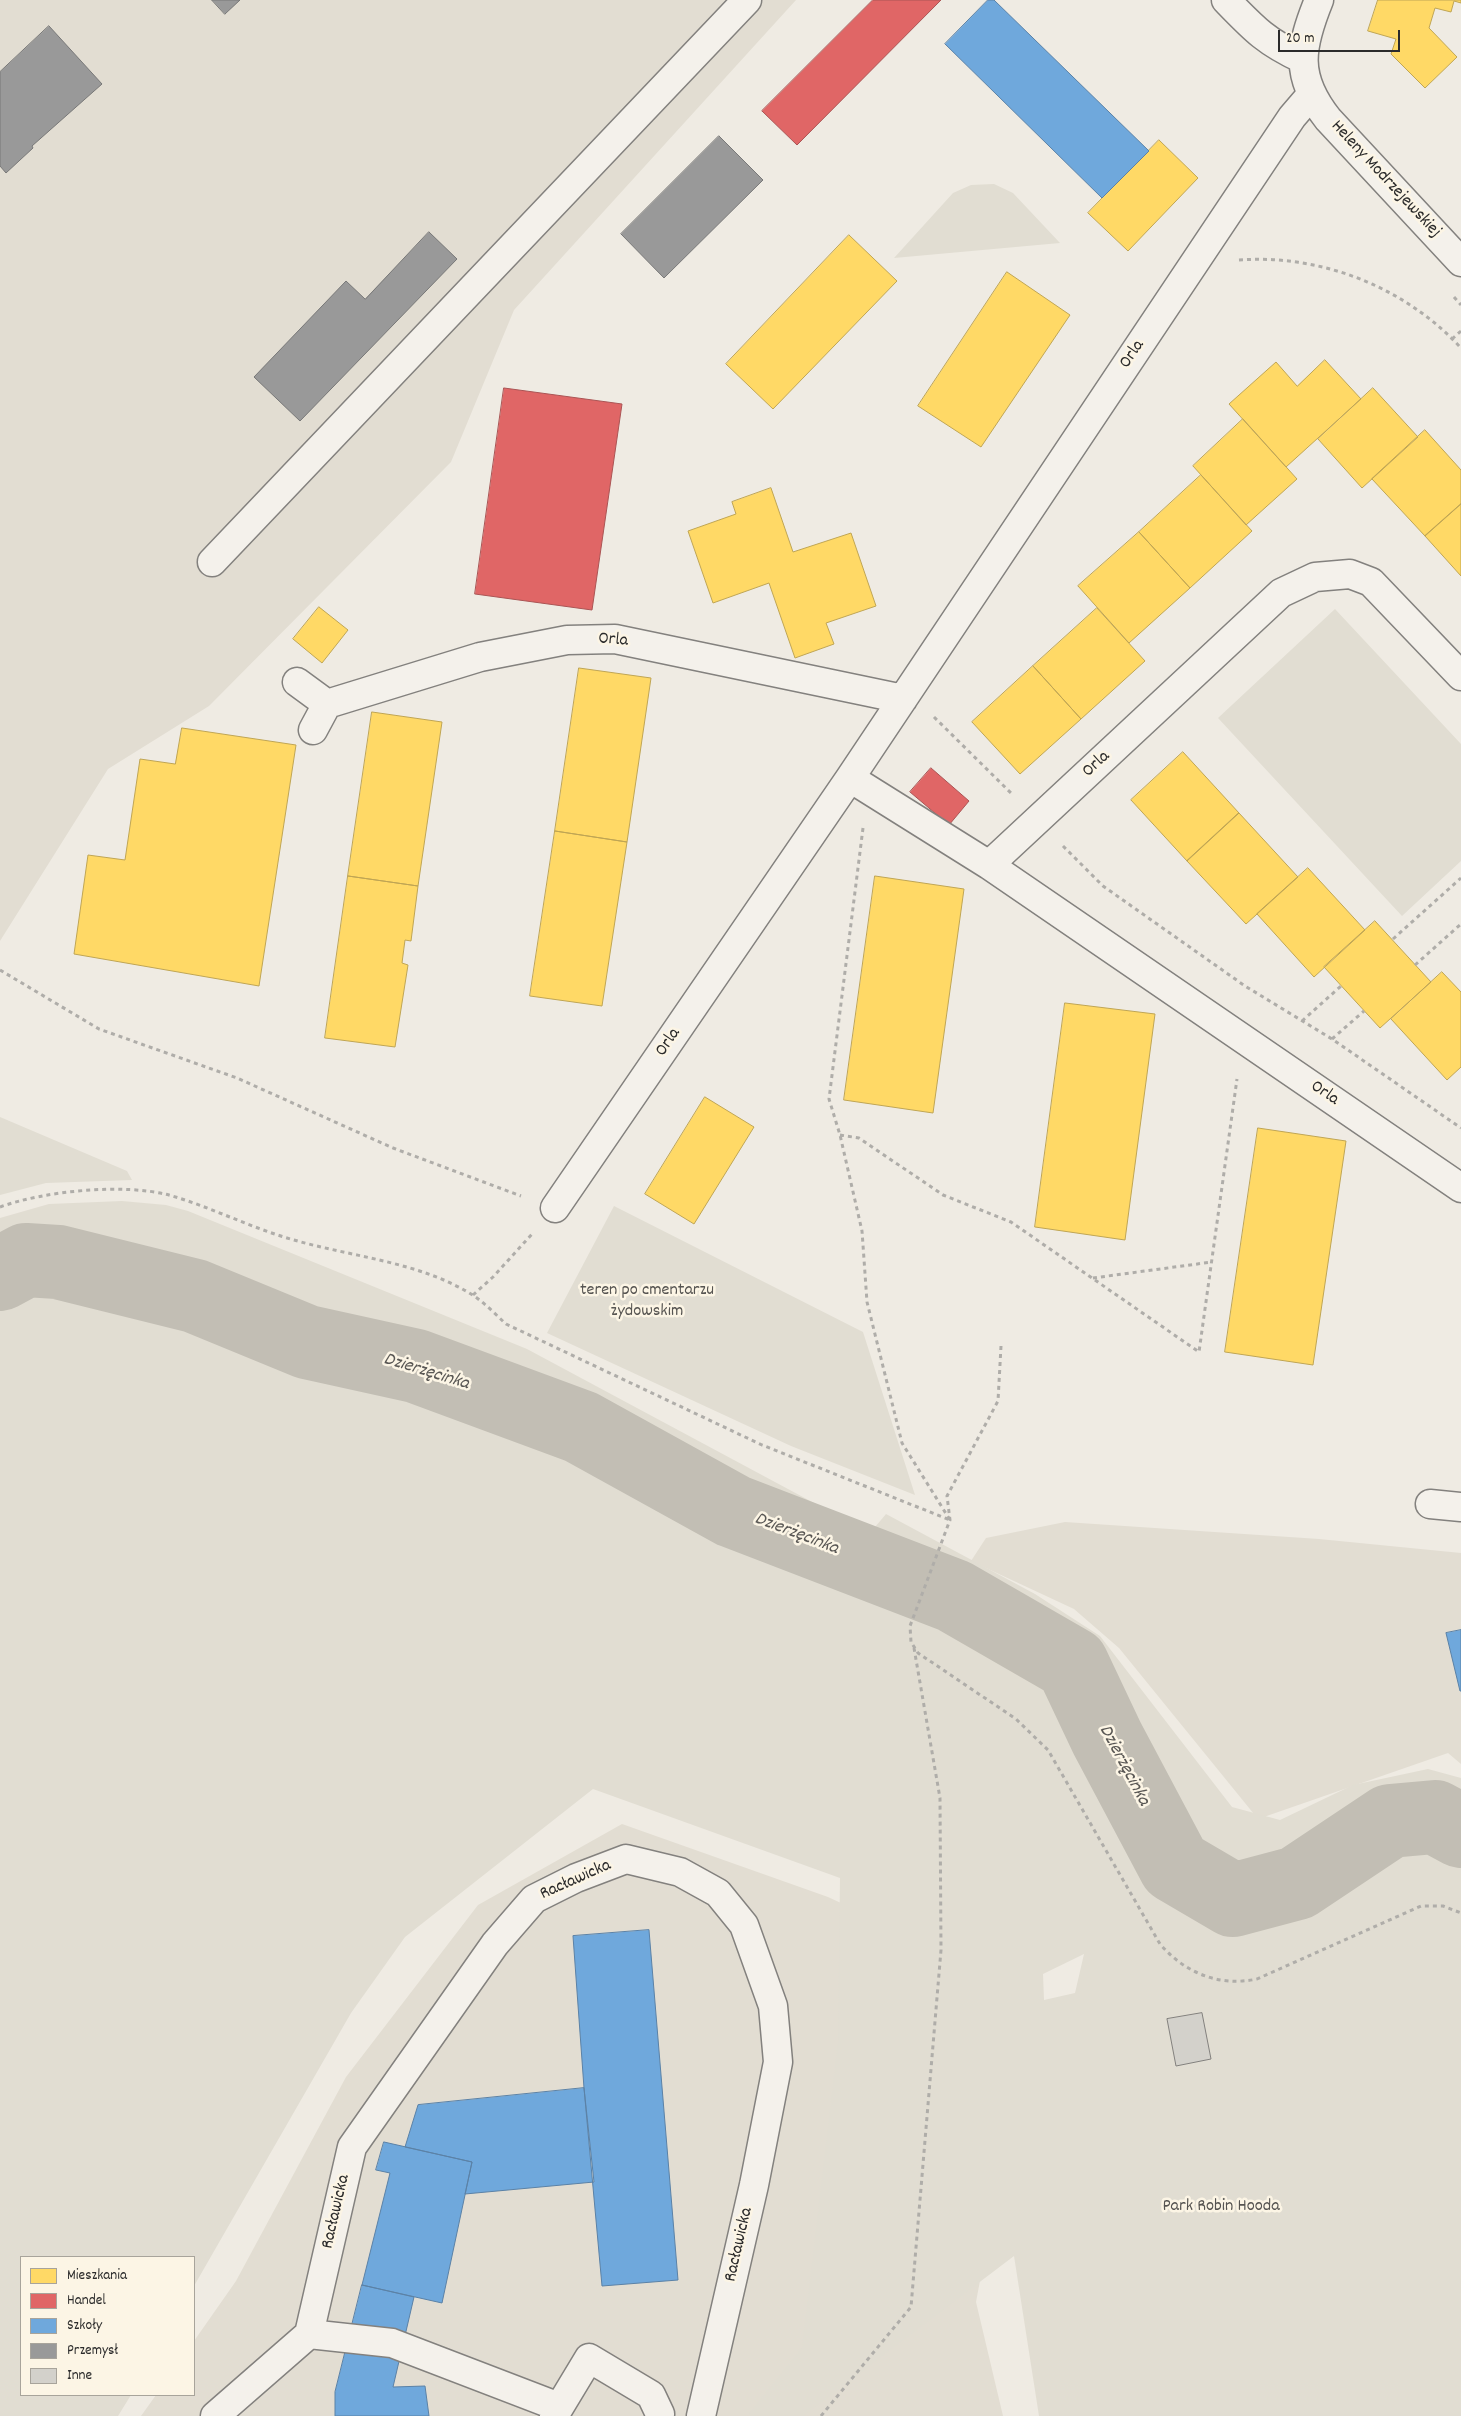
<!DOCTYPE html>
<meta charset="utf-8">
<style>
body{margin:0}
#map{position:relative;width:1461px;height:2416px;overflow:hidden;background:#efebe3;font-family:Dekko,sans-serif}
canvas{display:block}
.legend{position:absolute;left:20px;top:2256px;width:175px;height:140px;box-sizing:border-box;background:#fcf5e5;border:1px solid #a8a49b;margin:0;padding:6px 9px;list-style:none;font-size:15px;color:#2b2b2b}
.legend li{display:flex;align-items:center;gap:10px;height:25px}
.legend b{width:25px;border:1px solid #a8a49b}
.scale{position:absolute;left:1278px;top:30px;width:122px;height:22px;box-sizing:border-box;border:2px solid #2b2b2b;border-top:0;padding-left:6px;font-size:15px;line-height:18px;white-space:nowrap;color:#2b2b2b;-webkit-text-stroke:4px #fcf5e5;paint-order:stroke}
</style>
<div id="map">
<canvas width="1461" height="2416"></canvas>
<ul class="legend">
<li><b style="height:14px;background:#ffd966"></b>Mieszkania</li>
<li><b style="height:14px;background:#e06666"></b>Handel</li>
<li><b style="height:14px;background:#6fa8dc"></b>Szkoły</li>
<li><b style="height:14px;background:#999"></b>Przemysł</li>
<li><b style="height:14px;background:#d3d1cb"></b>Inne</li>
</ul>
<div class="scale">20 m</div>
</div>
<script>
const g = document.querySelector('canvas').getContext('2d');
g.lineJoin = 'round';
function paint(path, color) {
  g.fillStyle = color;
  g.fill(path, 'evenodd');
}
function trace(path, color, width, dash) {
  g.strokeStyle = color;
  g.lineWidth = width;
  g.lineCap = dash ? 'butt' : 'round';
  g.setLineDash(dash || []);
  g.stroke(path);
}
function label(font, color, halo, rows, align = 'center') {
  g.font = font + ' Dekko,sans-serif';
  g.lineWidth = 5;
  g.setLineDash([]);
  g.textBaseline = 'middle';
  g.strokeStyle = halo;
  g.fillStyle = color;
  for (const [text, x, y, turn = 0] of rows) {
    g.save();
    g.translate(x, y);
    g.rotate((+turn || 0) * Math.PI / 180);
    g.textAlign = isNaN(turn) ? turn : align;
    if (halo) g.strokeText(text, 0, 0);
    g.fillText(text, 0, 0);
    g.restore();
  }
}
const built = new Path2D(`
 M0 0H796L514 310 451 462 209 706 108 769 0 941Z
 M1065 1522 1319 1539 1461 1553V1764L1448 1753 1258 1819 1119 1648 1074 1609 971 1561 986 1538Z
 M622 1824 828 1897 1034 1993 976 2302 1003 2416H141L156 2395H194V2341L236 2281 346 2077 478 1905Z`);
const green = new Path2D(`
 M994 184 1013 193 1060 243 894 258 953 193 971 185Z
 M1335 609 1461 744V861L1402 916 1218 718Z
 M0 1117 127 1171 132 1180 46 1183 0 1195Z
 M122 1201 166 1205 188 1211 527 1349 870 1533 886 1514 1035 1594 1100 1636 1232 1807 1280 1820 1353 1785 1428 1769 1461 1778V2416H1039L1014 2256 803 2416H750L749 2414 802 2348 838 2042 840 1878 593 1789 405 1937 351 2013 194 2286V2257H21V2395H131L118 2416H0V1218L49 1204ZM1084 1954 1075 1993 1044 2000 1043 1974Z
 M614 1206 863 1332 915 1495 791 1446 547 1333Z`);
const homes = new Path2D(`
 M1378 0H1461V3L1454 1 1451 12 1435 8 1429 28 1457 57 1425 88 1391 54 1396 39 1368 31Z
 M1159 140 1198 178 1128 251 1088 213Z
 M849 235 897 281 773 409 726 364Z
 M1007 272 1070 315 981 447 918 406Z
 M1325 360 1361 399 1286 467 1229 404 1276 362 1297 386Z
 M1373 388 1418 437 1362 488 1318 439Z
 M1243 419 1297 479 1246 525 1193 466Z
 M1425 430 1461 470V504L1425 536 1372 479Z
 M1201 475 1252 531 1190 588 1139 532Z
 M771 488 793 552 851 533 876 606 826 623 834 644 795 658 769 583 713 603 688 531 736 514 732 502Z
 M1461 504V576L1425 536Z
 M1139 532 1190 588 1129 643 1078 586Z
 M319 607 348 630 322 663 293 639Z
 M1097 608 1145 661 1081 719 1033 666Z
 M1033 666 1081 719 1020 774 972 722Z
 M579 668 651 678 627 842 555 831Z
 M372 712 442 722 418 886 348 876Z
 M182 728 296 745 259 986 74 954 88 855 125 860 140 759 175 764Z
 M1183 752 1239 813 1187 861 1131 800Z
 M1239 813 1298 877 1246 924 1187 861Z
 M555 831 627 842 602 1006 530 996Z
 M1308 868 1365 930 1314 977 1257 914Z
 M348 876 418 886 411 941 405 940 402 963 408 965 395 1047 325 1038Z
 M875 876 964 889 933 1113 844 1100Z
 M1375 921 1431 982 1380 1028 1324 967Z
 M1442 972 1461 992V1067L1447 1080 1391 1019Z
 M1065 1003 1155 1014 1125 1240 1035 1227Z
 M705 1097 754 1127 694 1224 645 1194Z
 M1258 1128 1346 1141 1313 1365 1225 1352Z`);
const shops = new Path2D(`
 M873 0H941L797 145 762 111Z
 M504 388 622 404 592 610 475 594Z
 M931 768 969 801 949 825 910 792Z`);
const schools = new Path2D(`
 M988 0H994L1149 151 1102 198 945 44Z
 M1461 1630V1691H1460L1446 1633Z
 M649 1930 678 2280 602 2286 584 2088 573 1936Z
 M584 2088 594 2182 465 2194 472 2162 405 2147 418 2105Z
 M384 2142 472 2162 442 2303 362 2285 390 2173 376 2170Z
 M362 2285 414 2297 393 2387 425 2386 429 2416H335V2392Z`);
const industry = new Path2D(`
 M212 0H240L225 14Z
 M49 26 102 84 32 146 33 148 6 173 0 166V72Z
 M719 136 763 180 664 278 621 234Z
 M429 232 457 259 300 421 254 377 346 281 365 299Z`);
const river = new Path2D(`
 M0 1274 26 1260 58 1262 195 1296 307 1342 416 1366 581 1427 733 1511 954 1596 1072 1664 1107 1738 1175 1866 1233 1900 1297 1883 1390 1821 1435 1817 1461 1831`);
const building = new Path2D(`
 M1202 2013 1211 2059 1176 2066 1167 2019Z`);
const path = new Path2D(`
 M1239 260C1321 254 1405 287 1461 348
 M1454 297 1461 305
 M1452 339 1461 331
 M934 717 1013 795
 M863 828 829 1099 840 1135 862 1231 867 1302 902 1443 950 1520
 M1063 846 1103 886 1245 986 1332 1039 1461 1128
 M1393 939 1461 878
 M1415 965 1461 924
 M0 970 99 1029 237 1078 393 1148 521 1196
 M1302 1021 1341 986
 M1332 1039 1364 1011
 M840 1135 859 1138 943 1195 1011 1222 1199 1352 1237 1079
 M0 1207C44 1191 123 1183 169 1195 211 1207 251 1228 294 1240 353 1257 419 1262 471 1294 484 1302 495 1314 506 1324L762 1445 950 1520
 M1093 1278 1212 1262
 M473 1295 493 1277 532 1234
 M1001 1346 998 1401 947 1496 950 1520 910 1626 911 1642 918 1653 1016 1719 1048 1750 1160 1944C1185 1973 1219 1987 1257 1979L1421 1906H1443L1461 1913
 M821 2416 911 2307 941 1950 940 1798 914 1648`);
const minor = new Path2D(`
 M1226 0C1254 29 1266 42 1303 59
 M1319 0C1300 47 1294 76 1328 119L1461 262
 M212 562 747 0
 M297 682 327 704
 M313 730 327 704 480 657 567 640 615 639 903 699
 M850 778 989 865 1461 1188
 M989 865 1281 593 1315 577 1350 574 1371 582 1461 676
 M555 1208 850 778 1292 117 1310 96
 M1430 1504 1461 1507
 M309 2334 392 2343 559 2407
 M215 2416 309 2334 352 2147 495 1944 534 1899 576 1878 626 1859 680 1872 718 1893 744 1925 773 2006 778 2062 754 2185 701 2416
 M554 2416 589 2358 651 2395 660 2414`);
const streetNames = [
 ["Heleny Modrzejewskiej",1385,180,47],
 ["Orla",1133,355,-56],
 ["Orla",613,641,5],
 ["Orla",1097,765,-43],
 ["Orla",669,1043,-56],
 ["Orla",1324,1094,34],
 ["Racławicka",576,1881,-24],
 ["Racławicka",337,2212,-77],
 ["Racławicka",740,2245,-77]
];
const parkNames = [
 ["teren po cmentarzu",647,1292],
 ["żydowskim",647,1313],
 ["Park Robin Hooda",1221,2208]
];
const waterNames = [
 ["Dzierżęcinka",426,1373,17],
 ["Dzierżęcinka",796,1535,21],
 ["Dzierżęcinka",1123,1766,62]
];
paint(built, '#e2ddd2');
paint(green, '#e1ddd2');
paint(homes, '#ffd966');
trace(homes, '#bfa554', 1);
paint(shops, '#e06666');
trace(shops, '#aa5454', 1);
paint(schools, '#6fa8dc');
trace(schools, '#5b82a7', 1);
paint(industry, '#999');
trace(industry, '#787878', 1);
trace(river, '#c2beb4', 74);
paint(building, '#d3d1cb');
trace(building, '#83817e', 1);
trace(minor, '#83817e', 31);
trace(path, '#afada9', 3, [4, 4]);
trace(minor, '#f4f1eb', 28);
label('18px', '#2b2b2b', '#fcf5e5', streetNames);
label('18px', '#565451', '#fcf5e5', parkNames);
label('italic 19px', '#595754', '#fcf5e5', waterNames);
</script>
